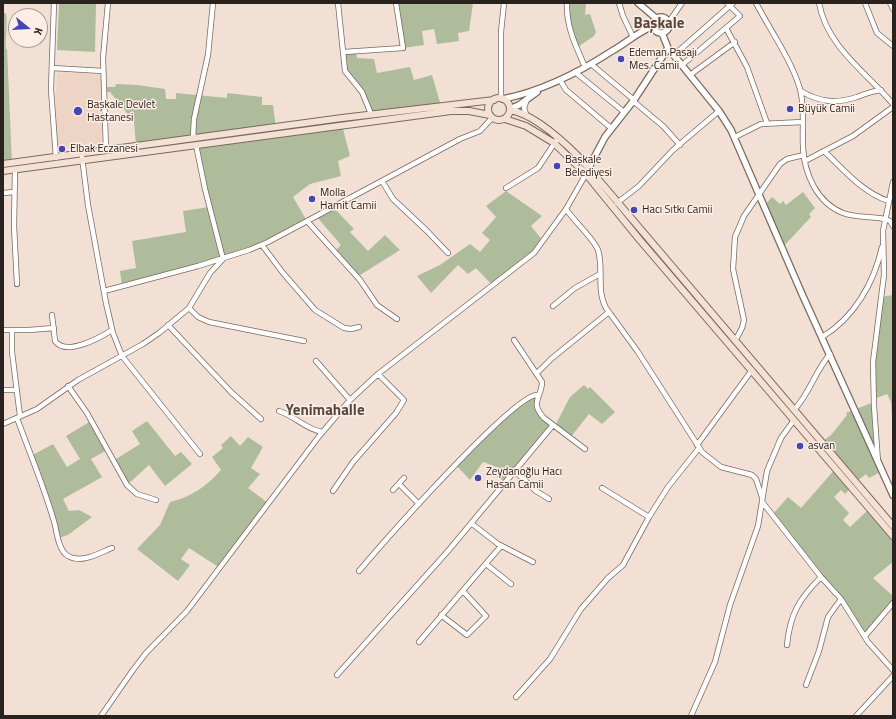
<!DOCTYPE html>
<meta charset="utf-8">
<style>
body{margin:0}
#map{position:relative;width:896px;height:719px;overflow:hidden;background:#f2e0d5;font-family:"Titillium Web",sans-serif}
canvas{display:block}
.frame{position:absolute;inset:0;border:4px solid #29221e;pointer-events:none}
.north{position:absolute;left:8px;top:8px;width:40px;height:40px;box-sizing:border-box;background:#fdeee5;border:1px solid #a89c95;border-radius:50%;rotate:108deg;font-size:11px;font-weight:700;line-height:16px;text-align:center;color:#29221e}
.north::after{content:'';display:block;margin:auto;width:14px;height:18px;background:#4345ba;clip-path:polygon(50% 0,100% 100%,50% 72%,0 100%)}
</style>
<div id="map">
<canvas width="896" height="719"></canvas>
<div class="frame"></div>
<div class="north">K</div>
</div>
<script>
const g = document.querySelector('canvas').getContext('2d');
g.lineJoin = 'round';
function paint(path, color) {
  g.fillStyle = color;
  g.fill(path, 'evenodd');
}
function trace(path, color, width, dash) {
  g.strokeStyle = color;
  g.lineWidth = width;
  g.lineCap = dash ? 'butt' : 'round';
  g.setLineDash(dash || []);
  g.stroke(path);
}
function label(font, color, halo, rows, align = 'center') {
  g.font = font + ' "Titillium Web",sans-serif';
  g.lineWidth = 3;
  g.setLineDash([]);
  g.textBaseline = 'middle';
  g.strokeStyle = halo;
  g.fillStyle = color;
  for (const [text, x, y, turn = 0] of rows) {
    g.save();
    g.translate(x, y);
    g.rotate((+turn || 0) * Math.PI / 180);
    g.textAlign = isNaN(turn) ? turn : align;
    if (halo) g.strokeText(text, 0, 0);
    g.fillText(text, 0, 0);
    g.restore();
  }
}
const built = new Path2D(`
 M65 72 101 75 102 143 58 149 55 120 57 73Z`);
const green = new Path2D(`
 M59 3H96L95 52 57 50Z
 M396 3H473L469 31 458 33 459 41 437 44 434 29 422 31 424 45 403 48Z
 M567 3H586L585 15 590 14 596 32 594 36 576 48 567 14Z
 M3 7 4 13H6C8 25 5 37 6 49H7L12 163 3 164Z
 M344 52H356L357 58 374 59 377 73 410 67 414 80 432 75 441 106 371 114 367 102 346 71Z
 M116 84 137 85 165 89 166 99H176V93L227 98V93L262 97V105H273L276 128 136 146 134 122 110 92H104V87H115Z
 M342 125 350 156 338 161 341 176 310 184 293 197 307 221 249 250 122 286 120 271 136 268 132 241 186 232 183 211 209 207 196 145Z
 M506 191 542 216 531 226 543 241 534 253 492 285 476 268 468 274 458 265 431 293 417 276 440 265 470 244 480 252 490 240 482 233 496 217 486 206Z
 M803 192 815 208 809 214 811 217 782 248 763 207 772 197 780 204 783 201 786 205Z
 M333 207 354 229 350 232 368 251 385 235 400 250 357 277 334 252 341 245 316 216Z
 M893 295V416H892L891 402 887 394 874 399 873 378 881 297Z
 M584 385 588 389 590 387 615 412 602 424 589 414 570 438 555 426 570 397Z
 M535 395 537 406 553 425 504 482 496 476 499 468 483 462 470 480 456 465 486 434Z
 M874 402 878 463 882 471 869 478 866 474 856 482 822 442 832 434 847 415 846 413Z
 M91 421 107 450 91 459 102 477 63 499 69 511 79 510 92 517 68 535 58 538 31 456 53 444 67 467 80 459 66 436Z
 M147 421 175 456 181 452 192 464 165 486 149 465 127 485 113 461 140 444 132 431Z
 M231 436 240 446 248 437 263 447 251 468 260 474 248 488 268 503 220 568 189 548 181 559 190 565 178 581 137 549 160 525 170 502C190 498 208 485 221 470L212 457 223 448 221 445Z
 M836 468 852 487 845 494 841 490 834 497 849 513 843 520 850 527 870 508 893 536V562L873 578 893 596V603L865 636 855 619 772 515 788 497 801 508Z`);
const minor = new Path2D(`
 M54 3 51 89 56 158
 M338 3 345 71 362 92 371 114
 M567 3C566 27 576 46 585 67
 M619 3 623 16 633 37
 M756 3C770 30 792 61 800 89 805 108 802 128 803 147 804 173 817 203 843 213 856 218 871 216 885 219L890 221 893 226
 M819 3C827 47 866 72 893 104
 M865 3 877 33 893 46
 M890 3 893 9
 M668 23 682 3
 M726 28 747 67 767 123
 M344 52 403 48 396 3
 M674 55 733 3
 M591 64 634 100
 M682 65 740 16 727 3
 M52 68 103 71
 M575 72 624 112
 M690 75 735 42
 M560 80 566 90 611 128
 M801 91C819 102 836 104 857 97 865 94 872 91 881 90
 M501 99V32L504 3
 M527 99 524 108 527 117
 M633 101 663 126 680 145
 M735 137 761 124 803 122
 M193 138 194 119 208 55 213 3
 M106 150 103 58 108 3
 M824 151C843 169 864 194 889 201
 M82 157 88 205 106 303 113 333 122 356 200 454
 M805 161 853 136 893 107
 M15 170 14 226 17 284
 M382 181 393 199 427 231 448 253
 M506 188 538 168 556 141
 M3 193 14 192
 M617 203 639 186 673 150 719 111
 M566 209C573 220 594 239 598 250 604 269 596 290 606 308L638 352 702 452 721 467 752 475 756 479 762 497
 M307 221 360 280 377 305 397 319
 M262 245 283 273 315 310 344 328 351 329 359 327
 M104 291 198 266 249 250 268 242 460 139 480 131 492 118
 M553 306 575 288 600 274
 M189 308 198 317 209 322 304 341
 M52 315 55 341C66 357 101 337 112 330
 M168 325 231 392 261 419
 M3 330H29L54 328
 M12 331V352L20 416
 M822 337C854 318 874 283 882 247
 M514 340 542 382C542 397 529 402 544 418L585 449
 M735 341 742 328 744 320 733 269 735 237 744 216 780 164 787 159 804 155
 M316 361 350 400
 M537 373 551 359 609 312
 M68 386 87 413 127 485 137 494 156 500
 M3 390H17
 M794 410C810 393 814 373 830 354
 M279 411C295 416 305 429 322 432
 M17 418C30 454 45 489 55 525 57 534 59 551 68 556 82 564 99 553 112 548
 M3 424 37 409 78 380 143 344 159 333 189 308 210 273 223 259 205 189 196 145
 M697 445 752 370
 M878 462 874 406 873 362 884 275 883 231 893 182
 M514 470 536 491 549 499
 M399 484 419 504
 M602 488 649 517
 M393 490 404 478
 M333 491 353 462 396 413 404 400 378 374
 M763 503 821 577 841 599 868 642 893 670
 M471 523 498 544 533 562
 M486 564 511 584
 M359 571C381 545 514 394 537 395
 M441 615 467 635 486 616 463 591
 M865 636 893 603
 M419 642 501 546
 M787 645C790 614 799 599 821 577
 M337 675 448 551 553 425
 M806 685 819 651 828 617 841 599
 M516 697 550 659 581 609 608 578 623 565 649 517 668 487 699 448
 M101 716 133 670 146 653 187 611 320 435 350 400 378 374 534 253 566 209 586 174
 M691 716 715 662 730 605 758 526 767 471 781 438 794 420
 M856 716 893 676`);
const tertiary = new Path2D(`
 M638 3 657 19
 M653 25a8 8 0 1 1 16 0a8 8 0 1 1-16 0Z
 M662 33 668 48 719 111 731 130 802 294 893 495
 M503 99C543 91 578 73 612 51 626 43 638 32 653 26
 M510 109 519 105 537 92
 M587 171 605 137 634 100 668 48`);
const secondary = new Path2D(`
 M488 109a11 11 0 1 1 22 0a11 11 0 1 1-22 0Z
 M510 110C534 114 563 141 580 158L893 526
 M505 119 526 126 554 143 586 174 639 239 893 536
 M3 164 342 118 494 100
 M3 171 451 111H469L490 115`);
const markers = [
 [621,59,4,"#4345ba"],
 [790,109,4,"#4345ba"],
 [78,111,5,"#4345ba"],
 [62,149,4,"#4345ba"],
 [557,166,4,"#4345ba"],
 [312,199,4,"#4345ba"],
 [634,210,4,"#4345ba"],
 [800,446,4,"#4345ba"],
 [478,478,4,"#4345ba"]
];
const poiNames = [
 ["Edeman Pasajı",629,53],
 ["Mes. Camii",629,66],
 ["Başkale Devlet",87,105],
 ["Hastanesi",87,118],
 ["Büyük Camii",798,109],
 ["Elbak Eczanesi",70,149],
 ["Başkale",565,160],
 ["Belediyesi",565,173],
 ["Molla",320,193],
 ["Hamit Camii",320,206],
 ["Hacı Sıtkı Camii",642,210],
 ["asvan",808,446],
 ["Zeydanoğlu Hacı",486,472],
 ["Hasan Camii",486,485]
];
const districtNames = [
 ["Başkale",659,24],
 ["Yenimahalle",325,411]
];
paint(built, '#edd4c5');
paint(green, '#afbc9c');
trace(minor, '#79695f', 6);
trace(tertiary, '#79695f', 8);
trace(secondary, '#79695f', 8);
trace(minor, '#fff', 4.5);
trace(tertiary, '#fff', 5.5);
trace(secondary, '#f4e1d4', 6);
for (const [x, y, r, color] of markers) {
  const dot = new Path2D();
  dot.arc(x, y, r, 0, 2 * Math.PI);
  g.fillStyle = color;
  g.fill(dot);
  trace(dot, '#fdeee5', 1.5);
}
label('11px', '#29221e', '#fdeee5', poiNames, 'left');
label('bold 15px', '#57483f', '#fdeee5', districtNames);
</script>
